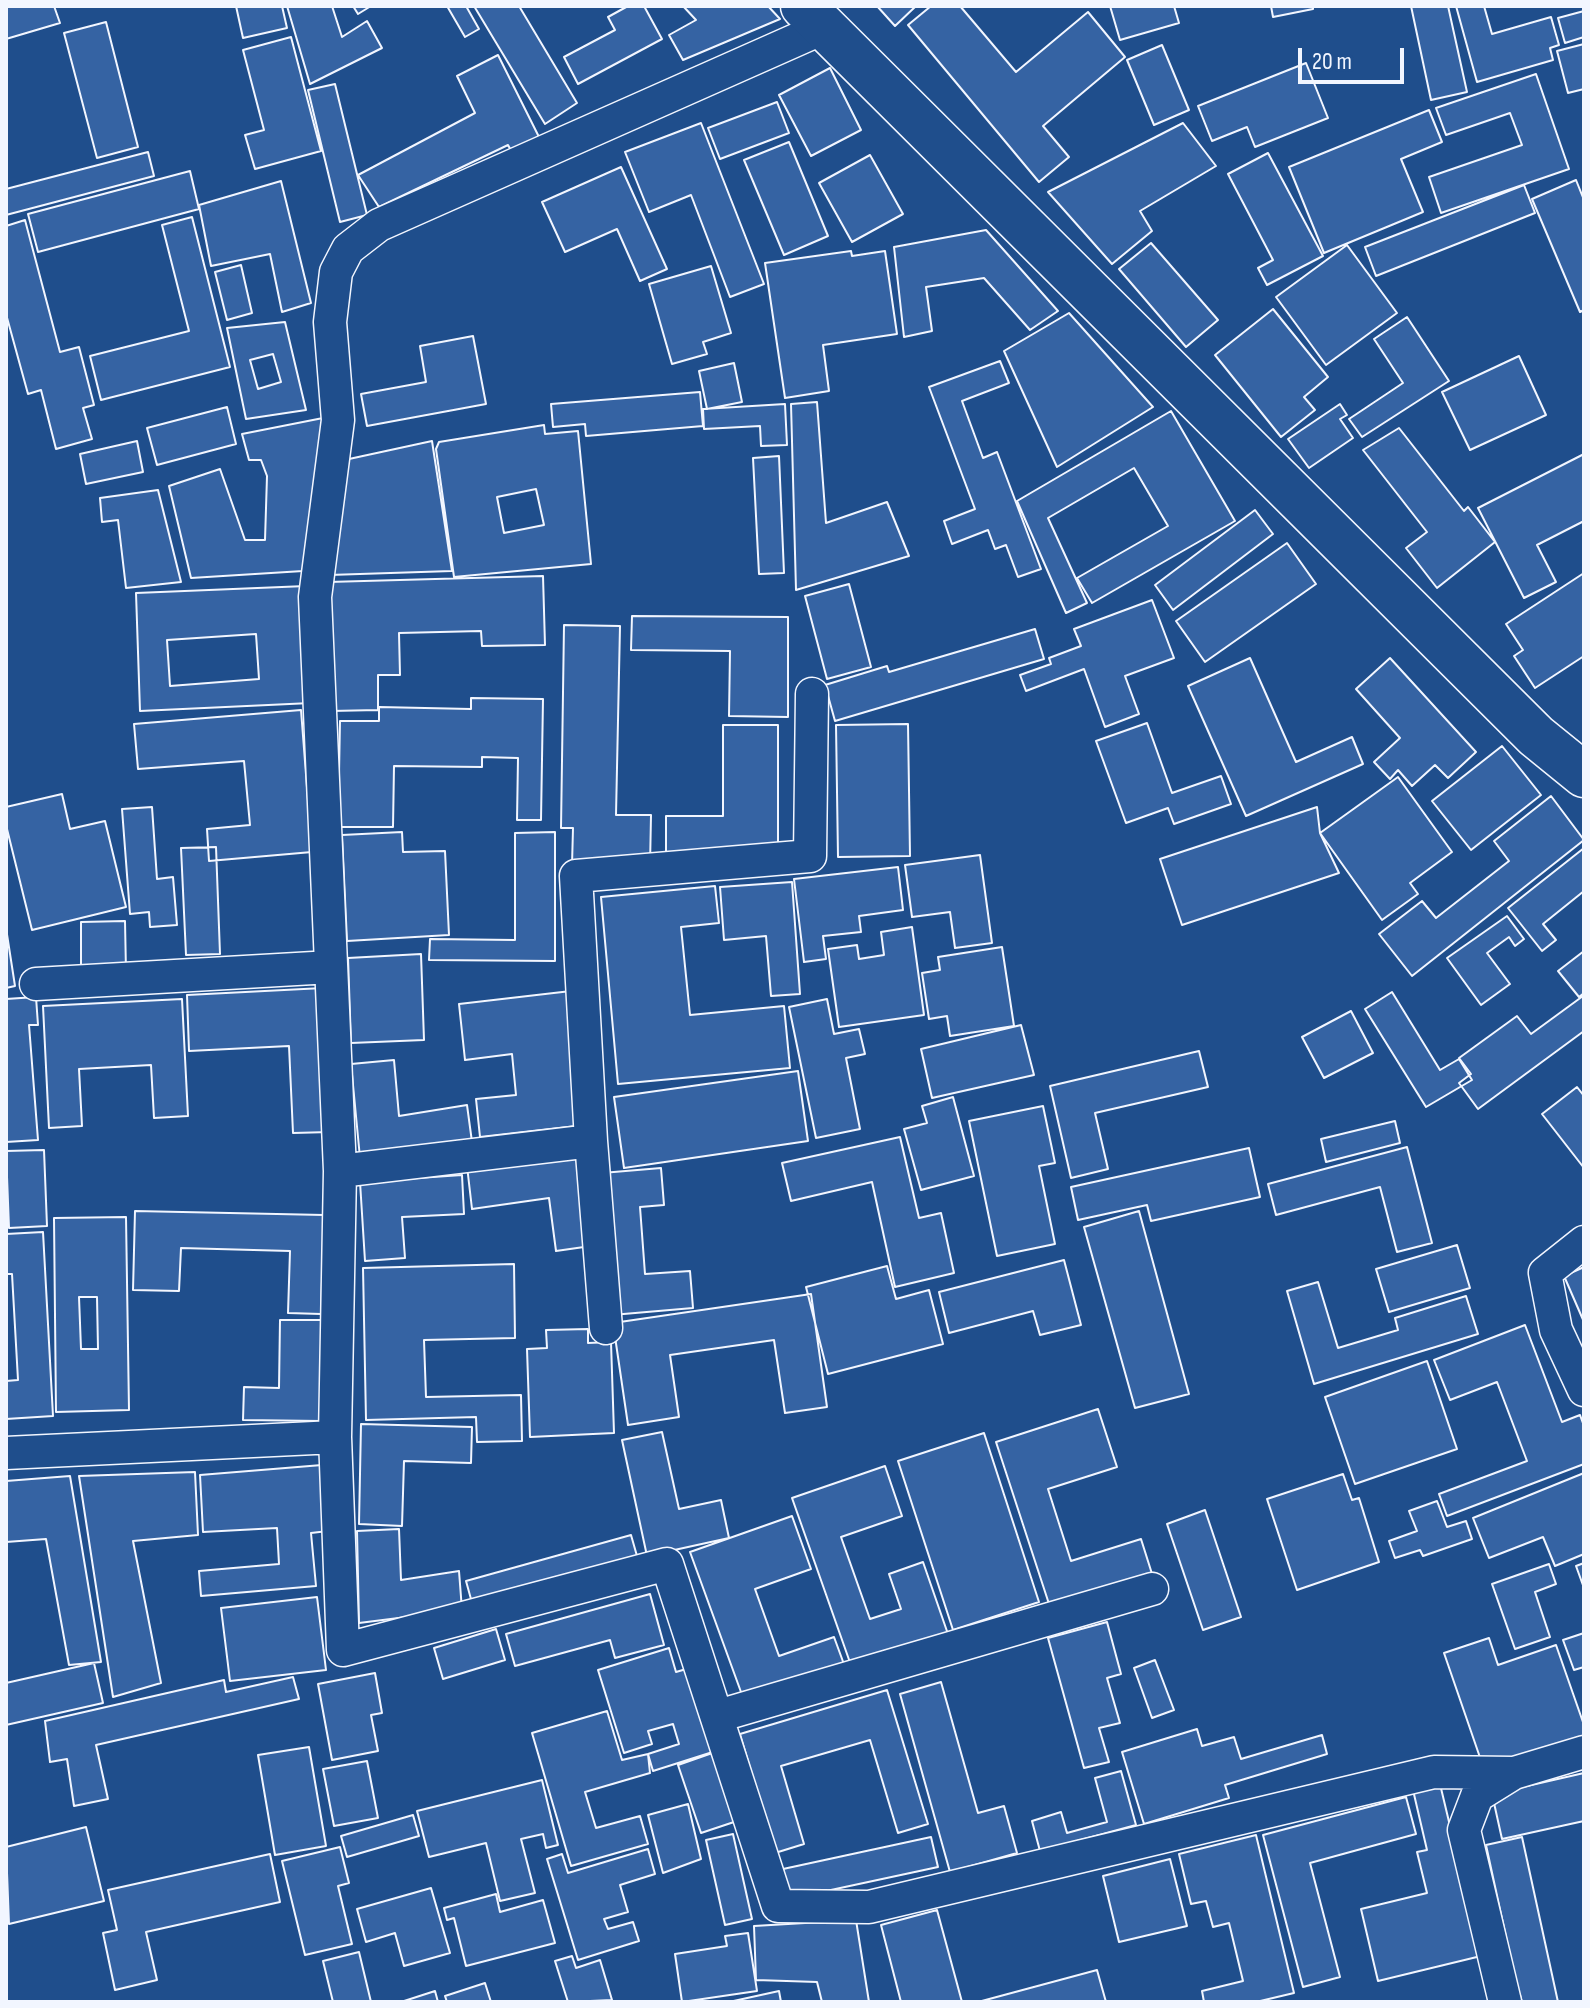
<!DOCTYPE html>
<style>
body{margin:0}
#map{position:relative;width:1590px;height:2008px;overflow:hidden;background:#1f4e8c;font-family:"Sofia Sans Condensed",sans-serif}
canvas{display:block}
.frame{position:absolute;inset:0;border:8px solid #f2f6ff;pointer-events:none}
.scale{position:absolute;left:1298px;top:48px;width:106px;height:36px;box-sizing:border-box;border:4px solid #f2f6ff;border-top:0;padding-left:10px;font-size:24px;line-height:28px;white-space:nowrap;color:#f2f6ff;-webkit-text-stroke:6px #1f4e8c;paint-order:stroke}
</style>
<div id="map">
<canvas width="1590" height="2008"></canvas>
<div class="frame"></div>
<div class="scale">20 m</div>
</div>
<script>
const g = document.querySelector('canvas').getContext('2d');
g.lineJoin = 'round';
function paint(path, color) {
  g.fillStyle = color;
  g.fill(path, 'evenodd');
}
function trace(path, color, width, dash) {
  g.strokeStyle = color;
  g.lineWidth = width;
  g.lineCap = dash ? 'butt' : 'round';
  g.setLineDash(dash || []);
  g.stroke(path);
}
const building = new Path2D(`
 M6 6H54L60 23 6 39Z
 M236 6H282L287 28 243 38Z
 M287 6H332L342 37 367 21 382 48 310 84Z
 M353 6H371L358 14Z
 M447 6H466L479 29 465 37Z
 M474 6H519L577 103 545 124Z
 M628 6H644L662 39 578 84 564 57 615 30 608 17Z
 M683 6H768L780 19 683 60 669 35 696 20Z
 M877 6H916L895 26Z
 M931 6H960L1016 72 1088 12 1125 57 1043 126 1069 157 1039 182 908 25Z
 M1110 6H1174L1179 23 1120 40Z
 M1271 6H1313V9L1273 17Z
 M1411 6H1448L1467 92 1431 100Z
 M1456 6H1484L1492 34 1551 17 1559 45 1550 48 1553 60 1477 82Z
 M1584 11V37L1565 43 1558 18Z
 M106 22 138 147 97 158 64 33Z
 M291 37 321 151 255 169 245 135 264 130 243 50Z
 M1584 44V89L1568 93 1557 51Z
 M1162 45 1189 110 1154 125 1127 60Z
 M498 55 542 143 514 156 508 145 379 207 358 175 475 113 457 76Z
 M1306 63 1328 118 1255 147 1247 127 1212 141 1198 106Z
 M830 68 861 130 811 156 779 95Z
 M1536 74 1569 169 1441 213 1429 177 1522 145 1510 113 1446 135 1436 108Z
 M335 84 367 215 340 222 308 90Z
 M777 102 789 133 720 159 708 128Z
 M1429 110 1442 142 1401 159 1423 212 1324 253 1289 167Z
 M701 123 764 284 730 297 691 195 649 212 625 152Z
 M1183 123 1216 166 1140 211 1152 231 1112 264 1048 192Z
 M789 142 828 236 784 255 744 160Z
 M148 152 154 176 6 215V189Z
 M1268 153 1323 256 1267 285 1258 268 1273 260 1228 174Z
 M870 155 903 214 852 242 819 183Z
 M621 167 667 269 640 281 617 229 565 252 542 202Z
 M190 171 199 209 38 252 28 214Z
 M1576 180 1584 200V310L1580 312 1532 199Z
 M281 181 311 303 282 312 270 254 211 266 199 205Z
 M1524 185 1535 213 1376 276 1365 247Z
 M192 217 230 367 101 400 90 356 189 331 162 225Z
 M25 220 60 352 79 347 94 405 83 408 92 439 56 449 41 390 28 394 6 314V226Z
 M986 230 1058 311 1030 330 984 278 926 287 932 331 904 337 894 247Z
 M1151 243 1218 320 1186 347 1119 269Z
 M1347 245 1397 313 1326 365 1276 297Z
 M851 251 852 256 885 251 897 334 823 345 829 391 785 398 765 263Z
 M241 265 252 313 227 320 215 272Z
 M711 266 731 333 703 342 707 354 672 364 649 284Z
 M1273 309 1328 377 1304 397 1315 410 1281 437 1215 355Z
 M1069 313 1153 407 1057 467 1004 351Z
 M1407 317 1449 381 1362 437 1349 419 1403 383 1374 339Z
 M285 322 306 410 246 419 227 328ZM273 354 281 382 258 389 250 360Z
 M473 336 486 404 367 426 361 394 426 382 420 346Z
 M1519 356 1546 415 1470 450 1442 392Z
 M1000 361 1009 383 962 401 983 458 997 452 1041 569 1018 577 1006 545 995 549 988 530 952 544 944 521 975 509 929 387Z
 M734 363 742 402 707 409 699 371Z
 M700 392 703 426 586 436 585 424 553 427 551 404Z
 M817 402 826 523 887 502 909 556 796 590 791 404Z
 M785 404 787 445 761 446 760 426 704 429 703 409Z
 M1340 404 1347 415 1340 419 1353 438 1309 468 1288 439Z
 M227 407 236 444 157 465 147 428Z
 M1171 411 1235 521 1092 603 1077 578 1168 526 1134 468 1048 518 1087 603 1066 613 1017 501Z
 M323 418 303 571 191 578 169 486 220 469 245 540H265L267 476 261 460H249L242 434Z
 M544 425 545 434 578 431 591 564 454 577 436 449 439 442ZM536 489 544 525 504 533 497 497Z
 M1399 428 1464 511 1468 507 1495 542 1437 588 1406 548 1427 532 1363 450Z
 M137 441 143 472 86 484 80 454Z
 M432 441 452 571 329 575 349 459Z
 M1584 454V521L1537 545 1556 582 1524 598 1478 508Z
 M779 456 784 573 759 574 753 458Z
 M158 490 181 582 126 588 118 520 102 522 100 498Z
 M1255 510 1273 534 1173 610 1155 585Z
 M1287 543 1316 584 1205 662 1176 621Z
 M1584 573V656L1535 688 1514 656 1523 650 1506 624Z
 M543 576 545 645 482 646 481 631 399 633 400 675H378V710L331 711 328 582Z
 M849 584 871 667 827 679 805 596Z
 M306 586 311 703 140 711 136 593ZM256 634 259 679 170 686 167 640Z
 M1152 600 1174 658 1125 676 1139 714 1105 727 1084 669 1026 691 1020 675 1051 664 1049 658 1081 646 1074 629Z
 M632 616 788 617V717L729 716 730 651 631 650Z
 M564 625 620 626 616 815H651L650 866 572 865 573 828H561Z
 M1035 629 1044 659 835 721 825 685 887 666 889 672Z
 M1250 658 1296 762 1352 737 1363 764 1246 816 1188 686Z
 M1390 658 1476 752 1448 778 1435 765 1412 786 1398 770 1390 779 1374 762 1400 738 1356 689Z
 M471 698 543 699 541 820H517L518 758 482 757V767L394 766 393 827H338L340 721H379V707L471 709Z
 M301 710 312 852 209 861 207 829 250 825 244 761 138 769 134 724Z
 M1147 723 1172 793 1221 776 1231 804 1174 824 1168 808 1126 823 1096 741Z
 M908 724 910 856 838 857 836 725Z
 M723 725H778V854H666V816H723Z
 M1502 746 1541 795 1471 850 1432 801Z
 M1398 777 1452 852 1410 883 1418 894 1382 920 1320 833Z
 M62 794 70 829 105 821 126 907 32 930 6 825V807Z
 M1551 796 1584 840 1412 976 1379 934 1422 901 1436 918 1509 861 1494 841Z
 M152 807 157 879 173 877 177 925 150 927 149 912 130 914 122 809Z
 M1317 807 1320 833 1339 873 1182 925 1160 859Z
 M402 832 403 852 445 851 449 935 347 941 342 835Z
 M555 832V961L429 960 430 939 515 940V833Z
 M216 847 220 954 186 955 181 848Z
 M1584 848V891L1543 924 1556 940 1542 951 1508 908Z
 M980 855 992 943 955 948 950 912 912 917 905 865Z
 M898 867 903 910 859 916 861 932 823 936 826 959 804 962 794 879Z
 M792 882 800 994 771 996 766 936 724 940 720 887Z
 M715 886 719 923 681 927 690 1015 784 1006 790 1068 618 1084 601 897Z
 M1507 916 1524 939 1515 946 1509 937 1487 953 1510 984 1481 1005 1447 958Z
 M125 921 126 972H81V922Z
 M912 927 924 1015 839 1027 828 949 857 945 859 959 884 955 881 932Z
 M6 928 15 986 6 988Z
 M1002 947 1014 1026 950 1036 947 1016 929 1019 922 973 940 970 938 957Z
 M1584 951V993L1579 997 1558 971Z
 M421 954 424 1040 351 1043 348 958Z
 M323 988 330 1132 293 1133 289 1046 189 1051 187 995Z
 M571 991 585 1125 480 1137 476 1099 516 1095 512 1054 465 1060 459 1004Z
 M1392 992 1440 1070 1459 1059 1472 1080 1426 1107 1365 1009Z
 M1583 996 1584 1031 1478 1109 1459 1083 1471 1074 1459 1058 1517 1016 1531 1034Z
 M36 997 38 1025H29L38 1140 6 1142V999Z
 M182 999 188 1116 154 1118 151 1065 79 1069 82 1126 49 1128 43 1006Z
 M827 999 834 1034 859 1029 865 1054 846 1058 860 1129 816 1138 789 1007Z
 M1351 1011 1373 1053 1324 1078 1302 1037Z
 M1021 1025 1034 1075 932 1098 921 1049Z
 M1199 1051 1208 1087 1095 1113 1108 1169 1071 1178 1050 1086Z
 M394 1060 399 1116 467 1105 472 1142 360 1158 351 1064Z
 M798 1071 808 1141 624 1168 614 1097Z
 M1577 1087 1584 1096V1168L1542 1114Z
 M953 1097 974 1176 921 1190 904 1129 927 1123 922 1106Z
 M1043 1106 1055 1163 1039 1166 1055 1244 997 1256 969 1121Z
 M1395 1121 1400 1143 1326 1162 1321 1139Z
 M900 1137 919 1218 941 1213 954 1273 895 1287 872 1182 791 1201 782 1163Z
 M1407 1147 1432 1243 1397 1252 1380 1187 1276 1215 1268 1184Z
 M1249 1148 1260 1197 1151 1221 1147 1205 1078 1220 1071 1187Z
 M44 1150 47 1226 9 1228 6 1151Z
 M580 1152 591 1246 556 1251 549 1198 472 1209 467 1166Z
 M661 1168 664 1205 640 1207 645 1274 690 1271 693 1308 612 1315 602 1173Z
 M462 1175 464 1214 402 1217 405 1258 365 1261 360 1182Z
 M135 1211 324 1215 321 1314 288 1313 290 1251 181 1248 179 1291 133 1290Z
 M1139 1211 1189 1394 1135 1408 1084 1227Z
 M126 1217 129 1410 56 1412 54 1218Z
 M43 1232 53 1416 6 1419V1381L18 1380 12 1274H6V1234Z
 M1457 1245 1470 1288 1389 1312 1376 1269Z
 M1064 1260 1081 1325 1040 1335 1033 1311 949 1333 939 1292Z
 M514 1264 515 1338 424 1340 426 1397 521 1395 522 1441 477 1442 476 1417 366 1420 363 1268Z
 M887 1266 896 1299 929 1290 943 1344 828 1374 806 1287Z
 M1584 1267V1322L1564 1276Z
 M1318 1282 1338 1348 1398 1330 1395 1318 1466 1296 1478 1334 1314 1384 1287 1291Z
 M811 1294 827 1407 785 1413 774 1340 670 1355 679 1417 628 1425 613 1323Z
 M79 1297H97L98 1349H81Z
 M280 1320H322L321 1421 243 1420 244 1387 279 1388Z
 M1525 1325 1562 1422 1580 1415 1584 1426V1464L1447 1516 1439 1494 1527 1461 1497 1382 1450 1400 1434 1360Z
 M588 1329V1343L611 1342 614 1433 530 1437 527 1349 547 1348 546 1330Z
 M1427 1361 1457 1449 1355 1484 1325 1397Z
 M1098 1409 1117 1467 1048 1489 1071 1561 1141 1539 1153 1577 1051 1610 996 1442Z
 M361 1424 472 1427 471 1463 404 1461 402 1526 359 1524Z
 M662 1432 679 1509 721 1500 729 1538 647 1556 622 1440Z
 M984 1433 1039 1602 953 1630 898 1461Z
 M322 1465 328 1531 311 1533 316 1586 201 1596 199 1571 279 1564 277 1528 203 1532 200 1475Z
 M885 1466 902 1516 841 1537 870 1619 901 1609 889 1574 923 1562 949 1637 853 1671 792 1498Z
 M195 1472 198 1535 133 1541 161 1683 113 1697 79 1476Z
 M1584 1473V1554L1555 1566 1543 1537 1489 1558 1473 1518Z
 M1343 1474 1352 1500 1359 1498 1379 1562 1297 1590 1267 1499Z
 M70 1476 101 1662 69 1665 46 1539 6 1542V1481Z
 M1437 1501 1447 1527 1466 1521 1472 1539 1423 1556 1420 1550 1395 1558 1389 1541 1417 1531 1409 1511Z
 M1205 1510 1241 1617 1203 1630 1167 1524Z
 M792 1516 811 1569 755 1589 779 1656 834 1637 845 1667 745 1703 690 1552Z
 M399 1529 401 1580 459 1571 462 1610 359 1623 357 1531Z
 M631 1535 639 1563 474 1610 466 1581Z
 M1584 1563V1588L1576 1566Z
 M1549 1564 1556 1584 1535 1592 1550 1637 1515 1649 1492 1584Z
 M650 1594 664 1645 615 1658 610 1640 515 1666 506 1634Z
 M317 1597 326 1670 230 1681 221 1608Z
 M1107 1622 1121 1674 1107 1678 1120 1723 1099 1728 1109 1762 1084 1768 1048 1638Z
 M496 1629 505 1660 443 1679 434 1648Z
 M1584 1633V1667L1574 1670 1563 1640Z
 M1489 1638 1498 1665 1556 1645 1584 1725V1738L1485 1772 1444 1653Z
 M669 1648 676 1672 693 1667 719 1750 653 1771 648 1754 679 1744 673 1724 648 1731 652 1744 624 1753 598 1670Z
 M1155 1660 1174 1710 1152 1718 1134 1668Z
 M94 1663 103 1703 6 1725V1683Z
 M375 1673 382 1713 371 1715 378 1751 332 1760 318 1684Z
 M293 1677 299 1699 96 1745 108 1799 74 1806 67 1759 50 1762 45 1721 224 1680 226 1692Z
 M941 1682 978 1813 1004 1806 1017 1853 950 1872 900 1694Z
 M887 1690 928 1824 898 1833 870 1740 781 1766 804 1844 775 1853 740 1734Z
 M607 1711 622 1760 648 1754 650 1773 585 1792 596 1828 640 1816 648 1844 571 1866 532 1733Z
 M1197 1729 1202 1746 1234 1737 1241 1759 1322 1735 1327 1754 1225 1785 1229 1798 1144 1824 1122 1752Z
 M309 1747 326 1846 275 1855 258 1755Z
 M718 1751 740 1820 701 1833 678 1765Z
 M367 1761 378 1818 334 1826 323 1769Z
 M1121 1771 1136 1825 1040 1851 1032 1821 1061 1812 1067 1833 1107 1822 1095 1778Z
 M1584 1773V1821L1502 1839 1492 1794Z
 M542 1780 558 1845 546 1848 543 1834 521 1839 535 1893 500 1901 486 1843 429 1857 417 1811Z
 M1440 1784 1481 1956 1378 1981 1361 1909 1427 1893 1417 1852 1427 1850 1413 1790Z
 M1406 1797 1416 1834 1310 1863 1340 1977 1303 1987 1263 1835Z
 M688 1804 701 1859 663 1873 648 1815Z
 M413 1815 419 1836 347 1857 341 1836Z
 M86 1827 104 1901 9 1924 6 1847Z
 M733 1834 752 1919 725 1925 706 1840Z
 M1256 1835 1294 1993 1256 2002H1204L1202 1991 1243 1981 1229 1923 1213 1927 1206 1901 1191 1904 1179 1854Z
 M931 1837 938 1867 789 1899 783 1869Z
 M1522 1837 1558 2002H1522L1520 1995 1514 1996V1974L1486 1845Z
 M340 1847 349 1883 338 1886 352 1944 305 1955 282 1861Z
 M648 1849 655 1874 620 1885 628 1912 604 1919 608 1929 633 1922 639 1941 578 1960 547 1859 562 1854 568 1873Z
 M270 1854 280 1902 146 1932 157 1980 115 1990 103 1933 117 1930 108 1890Z
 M1170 1859 1187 1926 1119 1942 1103 1876Z
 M431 1888 450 1953 404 1966 395 1933 366 1942 357 1909Z
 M496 1894 500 1912 543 1900 555 1943 466 1966 454 1918 447 1920 444 1908Z
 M937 1910 962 2002H901L881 1925Z
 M856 1920 869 2002H822L817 1982 756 1980 754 1926Z
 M748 1933 757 1991 682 2002 675 1954 727 1946 725 1936Z
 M359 1952 371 2002H333L323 1961Z
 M572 1956 576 1968 600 1960 612 2000 568 2002 555 1961Z
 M1097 1970 1106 2002H978Z
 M485 1983 491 2002H447L445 1996Z
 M435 1991 438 2002H401Z
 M779 1991 781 2002H729Z`);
const minor = new Path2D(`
 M36 984 331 967
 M591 1141 576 876 810 856 812 694
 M340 1171 315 597 338 420 330 322 336 272 348 249 379 225 823 28
 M1584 1242 1545 1273 1556 1330 1584 1390
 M335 1437 340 1171 591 1141 606 1328
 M6 1453 335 1437 343 1650 667 1564 778 1906 869 1907 1434 1772 1514 1773
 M718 1716 1152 1589
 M1505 2002 1464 1830 1477 1796 1514 1773 1584 1752`);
const secondary = new Path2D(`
 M803 6 1536 736 1584 775`);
paint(building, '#3563a3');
trace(building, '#f2f6ff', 2);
trace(minor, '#f2f6ff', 35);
trace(secondary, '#f2f6ff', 47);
trace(minor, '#1f4e8c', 32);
trace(secondary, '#1f4e8c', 44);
</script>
